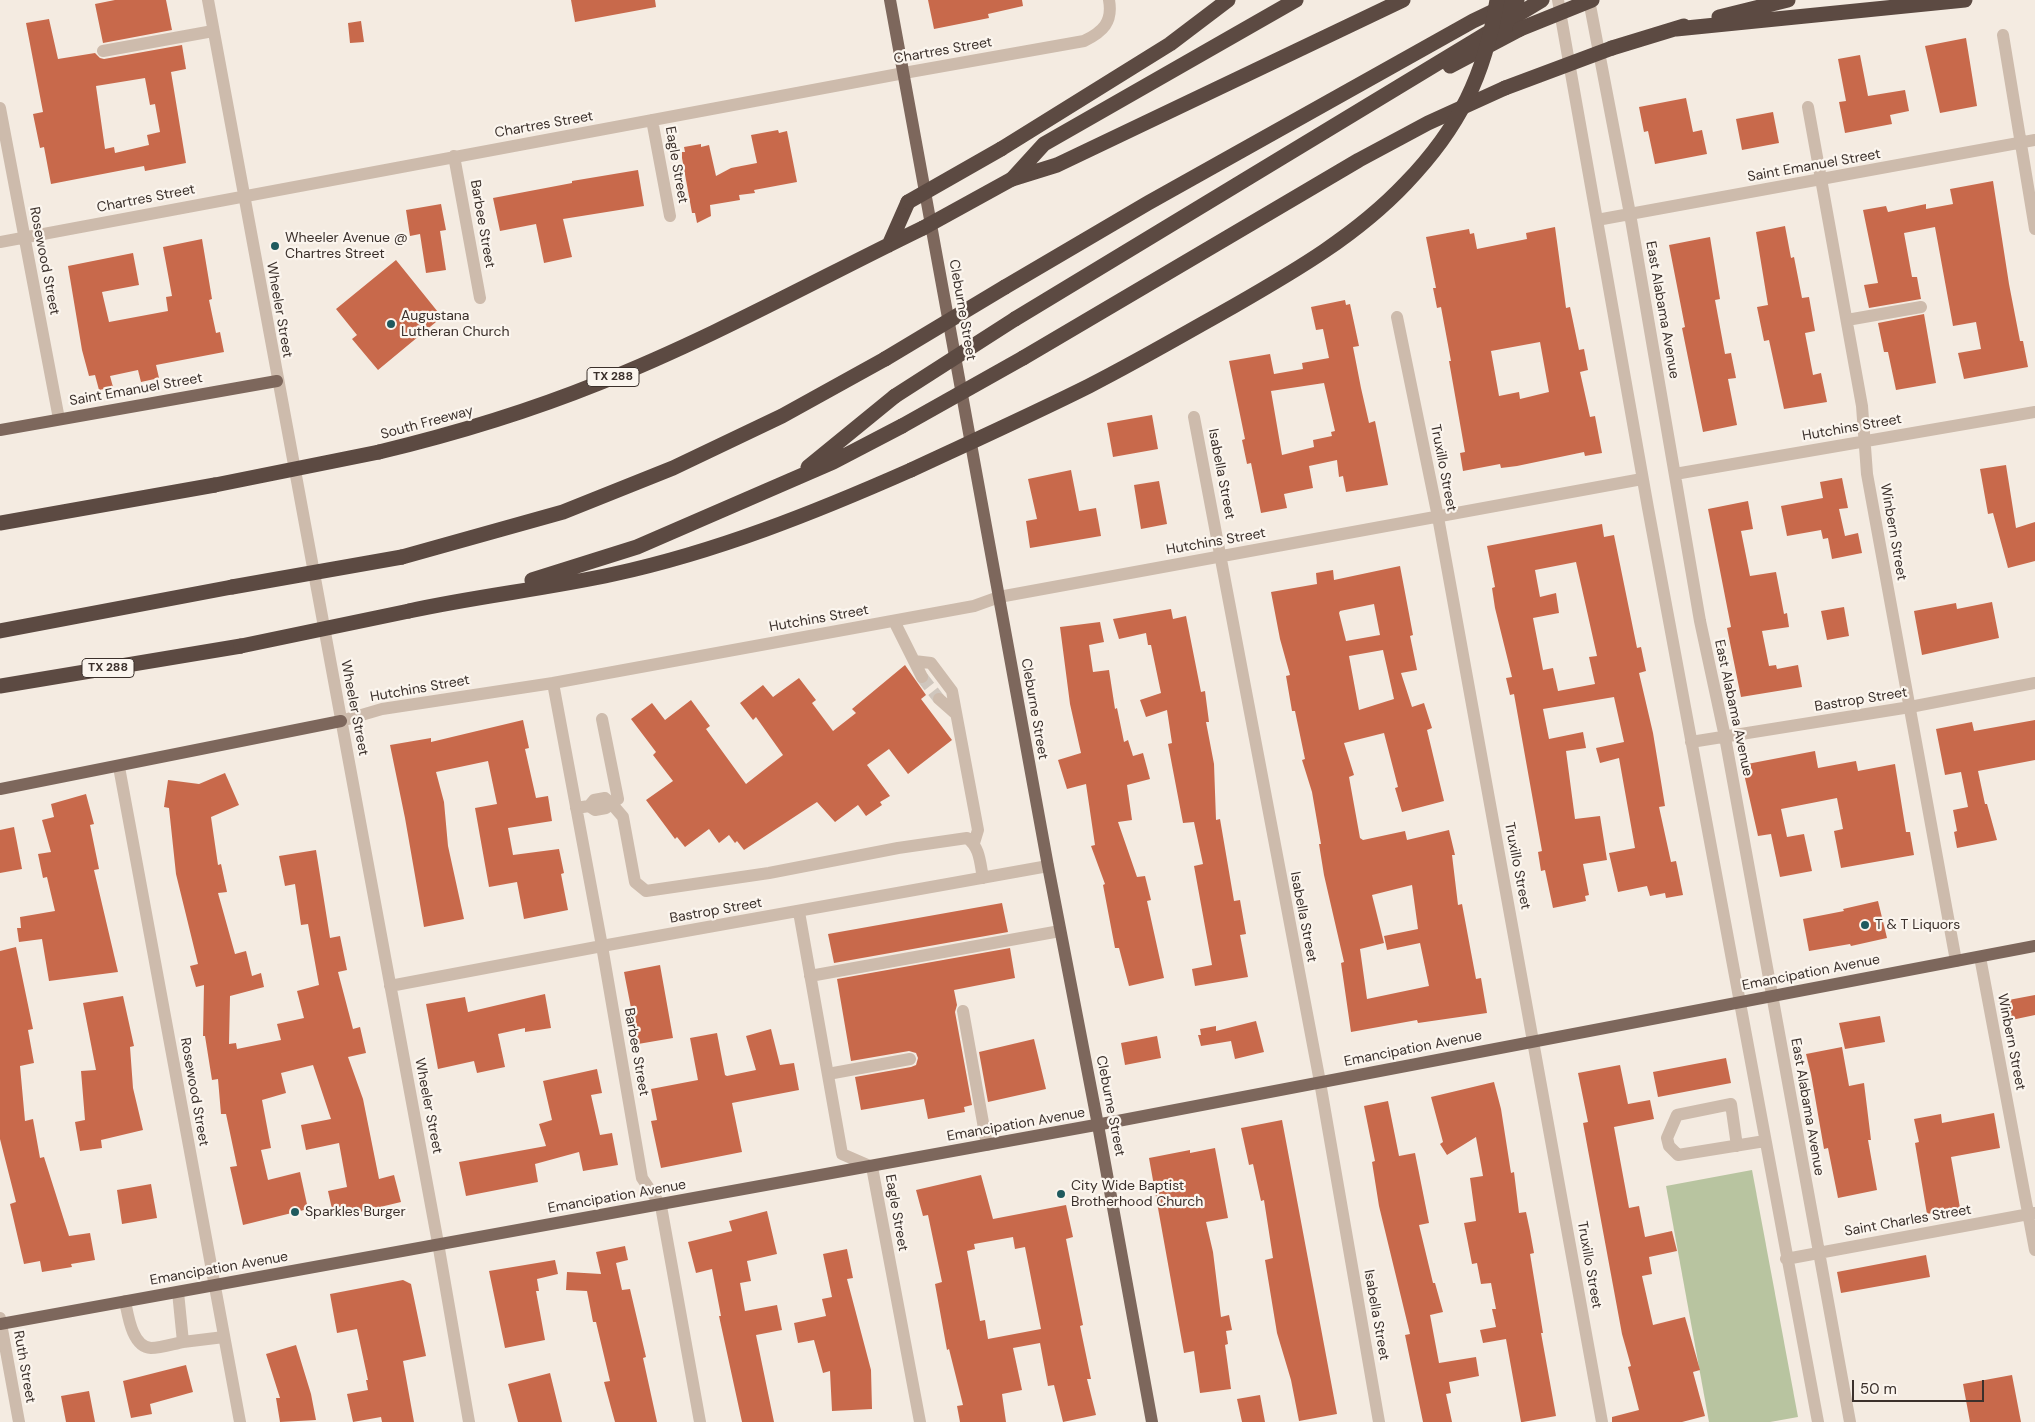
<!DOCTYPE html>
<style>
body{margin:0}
#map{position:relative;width:2035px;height:1422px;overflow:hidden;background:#f4ebe1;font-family:"DM Sans",sans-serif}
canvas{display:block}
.scale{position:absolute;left:1852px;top:1380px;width:132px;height:22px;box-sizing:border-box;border:2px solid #3b302b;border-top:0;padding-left:6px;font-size:15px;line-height:18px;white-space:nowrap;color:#3b302b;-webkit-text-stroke:4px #fbf5ee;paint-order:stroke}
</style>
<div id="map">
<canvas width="2035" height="1422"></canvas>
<div class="scale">50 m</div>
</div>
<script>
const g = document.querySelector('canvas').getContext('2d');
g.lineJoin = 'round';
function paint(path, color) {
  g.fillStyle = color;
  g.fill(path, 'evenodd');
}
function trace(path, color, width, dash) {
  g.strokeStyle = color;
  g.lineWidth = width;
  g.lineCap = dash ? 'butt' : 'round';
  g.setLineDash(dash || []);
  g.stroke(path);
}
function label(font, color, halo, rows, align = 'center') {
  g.font = font + ' "DM Sans",sans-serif';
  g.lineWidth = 4.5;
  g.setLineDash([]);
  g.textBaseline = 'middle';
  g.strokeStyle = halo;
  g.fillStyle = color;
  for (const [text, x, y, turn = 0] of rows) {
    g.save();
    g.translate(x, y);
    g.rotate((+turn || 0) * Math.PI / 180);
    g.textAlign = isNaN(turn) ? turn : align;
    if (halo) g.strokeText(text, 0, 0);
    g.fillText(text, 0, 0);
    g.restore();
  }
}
const green = new Path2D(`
 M1752 1170 1798 1417 1770 1422H1709L1666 1186Z`);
const building = new Path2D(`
 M115 0H166L172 30 103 43 95 4Z
 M571 0H655L656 7 575 22Z
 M928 0H1022L1023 6 988 14 989 18 934 29Z
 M49 19 58 59 95 53 100 58 104 59 182 45 186 69 171 72 186 163 145 171 144 166 51 184 44 147 40 148 33 114 43 112 26 23ZM145 78 150 105 155 104 160 132 147 135 149 145 115 153 114 147 105 149 96 86Z
 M361 21 364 42 350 43 348 23Z
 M1966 38 1977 106 1940 113 1925 46Z
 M1860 55 1868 96 1905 90 1909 111 1890 115 1892 124 1845 133 1839 102 1846 101 1838 59Z
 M1686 98 1693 132 1702 130 1707 154 1655 164 1648 131 1644 132 1639 107Z
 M1773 112 1779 143 1742 150 1736 119Z
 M778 130 779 133 787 131 797 182 754 190 755 193 739 195 740 200 710 205 711 216 697 223 695 213H692L682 158V152H685L684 147 701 144V147L709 145 716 176 731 168 757 163 751 135Z
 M638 170 644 206 563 219 572 257 544 263 536 224 500 231 493 198 572 183V181Z
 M1993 181 2009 284 2020 341H2023L2028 367 1964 379 1958 353 1981 349 1976 322 1953 326 1935 227 1904 233 1912 277H1917L1921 299 1869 308 1864 285 1878 283 1863 210 1886 206 1888 212 1926 204V209L1953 204 1950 189Z
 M441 204 446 230 440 231 446 270 426 273 420 234 410 236 406 210Z
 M1785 226 1791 258 1794 257 1802 298 1809 297 1815 331 1805 333 1813 375 1821 373 1827 402 1784 409 1769 340 1764 341 1757 307 1768 305 1756 232Z
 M1555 227 1566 308 1570 307 1579 350 1584 349 1588 370 1580 372 1590 417 1595 416 1602 453 1585 456 1584 452 1517 466 1501 468 1500 464 1463 471 1460 453 1465 452 1449 361H1451L1441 307 1437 308 1433 288H1436L1426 237 1469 229 1470 234 1474 233 1477 249 1527 239 1526 233ZM1540 342 1549 392 1520 399 1519 392 1499 396 1491 351Z
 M1710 237 1720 299 1715 300 1725 354 1731 353 1736 378 1728 379 1737 425 1703 432 1682 328 1685 327 1669 245Z
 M202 239 212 299 209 300 216 333 220 332 224 352 156 365 159 378 141 382 138 370 110 376 113 387 99 390 95 375 89 376 82 350 68 266 133 253 139 285 102 292 109 322 168 311 166 297 172 296 163 247Z
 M396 260 442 317 378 370 352 339 357 335 336 309Z
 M1345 300 1346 305 1350 304 1359 346 1353 347 1361 388 1369 423 1375 421 1388 485 1346 492 1343 476 1339 477 1337 460 1309 466 1313 488 1284 494 1287 508 1261 513 1251 463 1247 464 1242 440 1245 439 1229 361 1270 354 1274 374 1303 369 1302 363 1329 358 1323 329 1316 330 1311 307ZM1324 383 1335 431 1331 432 1332 436 1313 440 1314 447 1282 455 1271 391Z
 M1924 314 1936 383 1896 390 1888 352H1884L1878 323Z
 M1152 415 1158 449 1113 457 1107 423Z
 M2006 465 2016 528 2035 522V561L2008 568 1993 513 1988 514 1980 469Z
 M1071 470 1079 511 1096 508 1101 536 1030 548 1026 521 1037 519 1028 479Z
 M1842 478 1848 508 1839 509 1845 536 1858 533 1862 553 1832 559 1828 538 1823 539 1821 530 1787 536 1781 506 1823 498 1820 482Z
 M1159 481 1167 524 1141 529 1134 485Z
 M1748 501 1753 529 1741 531 1750 576 1776 572 1784 614 1787 613 1789 627 1762 631 1769 666 1776 665 1777 669 1798 665 1802 687 1741 697 1727 628 1731 627 1708 509Z
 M1602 524 1604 537 1614 535 1637 648 1641 647 1646 671 1639 673 1653 733 1665 806 1659 807 1671 862 1676 861 1683 895 1666 898 1665 893 1650 896 1647 886 1618 892 1609 853 1635 848 1619 758 1600 763 1596 748 1624 742 1614 697 1543 709 1549 739 1583 732 1586 748 1566 751 1575 819 1600 816 1607 860 1583 864 1589 895 1585 896 1586 901 1553 908 1545 870 1541 871 1538 852 1542 851 1514 694 1510 695 1506 678 1512 677 1495 608 1492 588 1495 587 1487 546ZM1576 562 1597 656 1589 657 1595 684 1558 691 1553 668 1543 670 1533 618 1559 613 1556 593 1540 597 1535 570Z
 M1400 566 1413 635 1410 636 1417 670 1401 673 1412 707 1424 703 1432 728 1427 730 1444 801 1402 812 1395 788 1398 787 1384 733 1344 743 1354 775 1349 777 1360 838 1363 840 1405 831 1407 840 1449 830 1455 855H1452L1458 905 1462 904 1476 979 1481 978 1487 1013 1418 1023 1417 1020 1351 1032 1341 963 1344 962 1324 875 1319 844H1321L1312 792 1302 760 1305 759 1295 711H1292L1286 676 1290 675 1280 639 1271 592 1317 584 1316 573 1333 570 1334 580ZM1374 604 1380 635 1346 641 1339 613 1340 611ZM1383 650 1394 699 1359 710 1349 656ZM1412 885 1418 929 1384 936 1387 950 1420 943 1429 986 1367 999 1360 949 1384 943 1372 895Z
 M1992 602 1999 638 1922 655 1914 611 1956 603 1957 609Z
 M1844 607 1849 636 1827 640 1821 611Z
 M1171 609 1173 619 1186 616 1201 692 1205 691 1209 722H1206L1214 764 1216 820 1220 819 1234 901 1240 900 1246 934 1240 935 1248 977 1195 986 1192 969 1212 965 1194 866 1203 864 1194 822 1183 823 1168 744 1172 743 1167 710 1146 717 1140 700 1161 693 1151 645H1148L1146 633 1119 639 1113 619Z
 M1100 622 1104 642 1089 645 1093 672 1109 670 1115 709 1117 708 1124 742 1128 740 1133 756 1143 753 1150 779 1127 785 1132 820 1118 822 1137 877 1145 876 1151 900 1147 901 1164 978 1129 986 1119 948H1115L1103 885 1105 884 1091 846 1095 845 1086 784 1067 789 1058 760 1081 753 1070 704 1060 627Z
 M905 665 926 695 921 699 952 740 908 774 889 749 867 765 890 796 880 802 882 805 866 816 858 805 835 822 817 802 744 850 737 841 735 843 729 835 719 843 709 829 685 847 677 837 675 839 646 800 673 781 653 755 656 752 631 719 652 703 665 720 691 700 710 726 706 729 746 784 783 755 756 717 753 720 740 703 763 685 773 697 799 678 816 700 812 703 833 731 856 713 852 709Z
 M523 720 529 748 525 749 536 798 548 796 552 821 508 828 513 855 559 849 564 873 561 874 568 910 524 919 517 882 489 887 475 808 497 804 488 761 436 772 444 802 448 846 464 919 424 927 405 818 390 745 431 738V742Z
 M2035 720V760L1978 771 1985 804H1987L1997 840 1957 848 1954 832 1957 831 1953 810 1968 807 1961 772 1945 775 1936 729 1972 722 1974 731Z
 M1815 751 1818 768 1856 761 1858 771 1895 764 1906 832H1910L1914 855 1841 868 1834 831 1843 829 1837 798 1781 809 1787 837 1804 834 1812 871 1780 877 1771 834 1758 836 1742 765Z
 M225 773 239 805 211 817 218 865 221 864 227 892 218 893 235 954 246 951 252 976 261 973 264 987 230 996 229 1044 236 1043 237 1049 281 1040 277 1024 304 1018 297 991 319 985 308 924 301 925 295 884 285 886 279 856 316 850 330 938 340 936 347 970 338 972 353 1029 360 1027 366 1053 348 1057 363 1099 379 1179 394 1175 401 1202 334 1218 328 1191 347 1187 339 1143 306 1150 301 1125 331 1119 313 1065 281 1073 286 1093 262 1100 271 1148 261 1150 268 1180 300 1172 308 1209 243 1225 230 1167 237 1166 226 1114H221L218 1079 212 1080 205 1036H203L204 985 196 987 190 966 198 964 176 874 169 808 164 807 168 780 199 784Z
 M86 794 94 824 90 825 99 869 94 870 118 972 49 981 42 939 19 942 17 928H21L20 917 55 911 47 877 43 878 38 854 51 852 42 820 54 817 51 804Z
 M14 827 22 869 0 873V830Z
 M1878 901 1887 938 1851 946 1850 944 1809 951 1803 919 1844 911 1843 909Z
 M1002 903 1008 932 834 963 828 934Z
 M16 947 33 1029 28 1030 34 1063 20 1066 25 1121 33 1119 40 1158 44 1157 69 1236 90 1233 95 1260 71 1264 72 1267 42 1272 40 1261 24 1264 10 1204 16 1202 0 1139V951Z
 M1010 948 1015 978 954 990 957 1005 955 1012 972 1105 964 1107 965 1112 928 1119 924 1099 861 1110 855 1077 911 1067 916 1065 918 1058 916 1053 909 1051 851 1061 837 979Z
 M660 965 673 1038 638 1044 624 972Z
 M545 994 551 1028 525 1032V1028L498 1034 505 1067 477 1073 474 1061 438 1069 426 1004 465 997 468 1012Z
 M2035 995V1015L2002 1022 1998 1002Z
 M123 996 134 1046 130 1047 133 1088 143 1130 101 1140 102 1148 80 1151 75 1122 85 1120 81 1071 96 1070 83 1003Z
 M1880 1016 1885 1042 1845 1049 1839 1023Z
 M1256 1021 1264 1052 1235 1059 1231 1041 1201 1046 1198 1035H1201L1200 1029 1216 1026V1031Z
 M771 1029 780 1065 794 1063 799 1090 732 1103 742 1152 661 1168 651 1121 657 1120 651 1089 698 1080 690 1038 717 1033 725 1075 727 1076 756 1070 746 1036Z
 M1157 1036 1161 1058 1125 1065 1121 1043Z
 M1034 1039 1046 1089 988 1102 979 1052Z
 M1842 1047 1849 1086 1864 1083 1871 1140H1868L1877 1190 1838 1198 1828 1148 1824 1149 1811 1074 1806 1054Z
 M1726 1058 1731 1083 1658 1097 1653 1072Z
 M1620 1065 1628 1104 1650 1100 1654 1119 1614 1127 1629 1208 1639 1206 1645 1237 1672 1231 1677 1251 1649 1257 1652 1274 1642 1276 1653 1325 1685 1317 1700 1370 1693 1372 1705 1416 1682 1422H1612V1417L1639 1410 1628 1367 1631 1366 1622 1334 1583 1123 1588 1122 1578 1073Z
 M597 1069 602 1093 591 1095 600 1135 612 1133 618 1165 583 1171 579 1152 535 1164 538 1182 466 1196 459 1162 546 1146 539 1124 552 1120 543 1081Z
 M1494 1082 1501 1109 1511 1173 1514 1172 1519 1213 1526 1212 1530 1231 1534 1253 1530 1254 1543 1333H1541L1556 1416 1523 1422H1521L1506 1339 1483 1343 1480 1330 1496 1327 1492 1309H1496L1491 1283 1481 1284 1477 1263 1472 1264 1464 1223 1476 1221 1470 1178 1483 1176 1476 1137 1447 1155 1440 1144 1443 1142 1431 1097Z
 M1388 1101 1399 1156 1415 1153 1429 1223 1419 1225 1433 1283H1435L1443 1312 1430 1315 1439 1363 1476 1357 1479 1376 1449 1382 1451 1393 1446 1394 1452 1422H1423L1405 1335 1410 1334 1379 1206 1372 1162 1375 1161 1364 1106Z
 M1994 1113 2000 1148 1951 1157 1960 1208 1927 1214 1915 1143 1919 1142 1914 1119 1941 1114 1942 1123Z
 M1282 1120 1337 1414 1299 1421 1291 1380 1277 1333 1265 1260 1273 1258 1264 1200 1261 1201 1253 1164 1249 1165 1241 1128Z
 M1215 1148 1228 1218 1206 1222 1213 1252 1221 1317 1229 1315 1232 1330 1226 1331 1228 1344 1225 1345 1231 1389 1200 1393 1194 1351 1184 1353 1149 1158 1190 1150V1153Z
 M981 1175 993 1219 1066 1205 1073 1237 1066 1239 1083 1325 1080 1326 1091 1379H1087L1096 1415 1063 1422 1054 1385 1048 1386 1040 1343 1013 1348 1022 1390 1002 1394 1006 1422H960L957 1406 963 1405 949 1349 947 1350 935 1284 942 1282 928 1215 923 1216 916 1190ZM1013 1237 1015 1249 1025 1247 1041 1329 988 1339 985 1320 980 1321 967 1251 975 1249 974 1244Z
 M151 1184 157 1218 122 1224 117 1190Z
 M767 1211 777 1254 747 1261 751 1281 740 1283 745 1311 777 1305 782 1330 756 1335 774 1422H742L719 1316H721L712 1269 696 1273 688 1242 732 1231 729 1221Z
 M625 1246 628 1260 616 1263 622 1290 630 1289 646 1357 643 1358 657 1422H615L604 1382 610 1381 596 1322H593L587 1291 566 1290 567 1272 601 1274 596 1252Z
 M847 1249 853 1278 847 1279 871 1370 872 1409 832 1411 830 1371 823 1373 814 1340 798 1343 794 1323 826 1316 822 1299 832 1297 823 1254Z
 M1926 1255 1930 1277 1841 1293 1837 1272Z
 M555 1260 558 1274 537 1279 539 1291H536L545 1340 505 1348 489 1271Z
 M403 1280 411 1284 426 1356 403 1361 414 1422H382L381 1417 353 1422 347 1394 368 1390 366 1380H368L357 1329 337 1333 330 1294Z
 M296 1345 311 1394 316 1420 280 1422 276 1398H280L266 1354Z
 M186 1365 193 1392 150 1404 152 1414 131 1418 123 1381Z
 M550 1373 562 1422H518L508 1384Z
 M2012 1375 2021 1422H1970L1963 1384Z
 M89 1391 95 1422H66L61 1396Z
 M1260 1395 1265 1422H1242L1237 1399Z`);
const minorTunnel = new Path2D(`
 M922 677 939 699`);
const minor = new Path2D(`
 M208 0 438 1243 469 1422
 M1558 0 1648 508 1818 1422
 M1589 0 1630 214 1700 621 1725 737 1850 1422
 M2003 35 2035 229
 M103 51 213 31
 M1808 107 1862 406 1867 474 1956 961
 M0 108 59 419
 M652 120 670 216
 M454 156 480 298
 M1597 220 2035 140
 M0 242 904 73 1084 41C1103 32 1113 22 1109 0
 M1397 317 1438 517 1602 1422
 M1847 320 1921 307
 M1194 417 1320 1082 1379 1422
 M1675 474 2035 412
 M894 621 922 677
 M914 661 931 663 952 691 978 830 974 843
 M553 683 602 946 642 1178 661 1206 700 1422
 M939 699 956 714
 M602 719 618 799 611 803 623 817 635 882 646 891 769 873 898 848 967 838C980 847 980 863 983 878
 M341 721 382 709 553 683 974 606 999 597 1642 479
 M1691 742 1910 707 2035 683
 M119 767 240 1422
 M576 808 589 806 595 810 606 808 611 803 605 798 594 800 589 806
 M799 912 842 1154 872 1167 920 1422
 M1980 957 2035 1250
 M810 976 1060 931
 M390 986 602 946 1048 866
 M963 1011 987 1145
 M828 1074 910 1059
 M1737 1146 1731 1104 1677 1115 1667 1138 1669 1146 1678 1155 1765 1141
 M1786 1259 2035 1213
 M178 1292 183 1342 224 1337
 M125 1301C128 1315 132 1347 151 1348 161 1348 173 1344 183 1342
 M0 1318 19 1422`);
const major = new Path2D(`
 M890 0 1048 866 1098 1125 1152 1422
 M0 430 277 381
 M0 789 341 721
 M0 1324 1123 1120 2035 946`);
const highway = new Path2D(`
 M1719 17 1788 0
 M1676 29 1965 0
 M1612 48 1684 26
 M1450 66 1520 29
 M1001 149 1170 44 1228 0
 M1013 178 1044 144 1296 0
 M1012 179 1057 165 1403 0
 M889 245 908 202
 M1005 287 1148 203 1473 21 1517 0
 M1015 319 1542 0
 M1023 358 1359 160 1428 123 1505 88
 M379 452C454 434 527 412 599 383 710 339 816 280 923 228
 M808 467 895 396
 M0 523 215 485
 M402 557 563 512 673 468 782 416 885 359
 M532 580 637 547 833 462 902 426
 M409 611C477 596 546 589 614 574 716 552 816 512 911 470
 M0 631 232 587
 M0 686 241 646`);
const highwayBridge = new Path2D(`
 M1520 29 1592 0
 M1505 88 1612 48
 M908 202 1001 149
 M923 228 1012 179
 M885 359 1005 287
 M895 396 1015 319
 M902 426 1023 358
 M911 470C971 442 1031 415 1089 386 1138 361 1186 333 1234 306 1295 271 1357 235 1406 183 1459 128 1485 75 1497 0
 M215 485 379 452
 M232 587 402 557
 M241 646 409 611`);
const markers = [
 [275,246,5,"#1f5a5e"],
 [391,324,5,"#1f5a5e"],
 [1865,925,5,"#1f5a5e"],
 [1061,1194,5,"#1f5a5e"],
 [295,1212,5,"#1f5a5e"]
];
const shields = [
 [613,377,52],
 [108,668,52]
];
const shieldNames = [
 ["TX 288",613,377],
 ["TX 288",108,668]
];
const streetNames = [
 ["Chartres Street",943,51,-10],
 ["Chartres Street",544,125,-10],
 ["Eagle Street",676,165,80],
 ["Saint Emanuel Street",1814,166,-10],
 ["Chartres Street",146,199,-11],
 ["Barbee Street",482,224,80],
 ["Rosewood Street",44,261,79],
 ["Wheeler Street",279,310,80],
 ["Cleburne Street",962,310,80],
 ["East Alabama Avenue",1662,310,80],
 ["Saint Emanuel Street",136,390,-10],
 ["South Freeway",427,423,-15],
 ["Hutchins Street",1852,428,-10],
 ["Truxillo Street",1443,468,79],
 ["Isabella Street",1221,474,79],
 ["Winbern Street",1893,532,80],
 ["Hutchins Street",1216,542,-10],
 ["Hutchins Street",819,619,-10],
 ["Hutchins Street",420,689,-10],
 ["Bastrop Street",1861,700,-9],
 ["Wheeler Street",354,708,79],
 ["East Alabama Avenue",1733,708,78],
 ["Cleburne Street",1034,709,80],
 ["Truxillo Street",1517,866,79],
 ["Bastrop Street",716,911,-10],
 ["Isabella Street",1303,917,79],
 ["Emancipation Avenue",1811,973,-11],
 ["Winbern Street",2011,1042,79],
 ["Emancipation Avenue",1413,1049,-11],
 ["Barbee Street",636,1052,80],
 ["Rosewood Street",194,1092,80],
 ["Wheeler Street",428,1106,79],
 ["Cleburne Street",1110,1106,79],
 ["East Alabama Avenue",1807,1107,80],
 ["Emancipation Avenue",1016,1125,-10],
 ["Emancipation Avenue",617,1197,-10],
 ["Eagle Street",896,1213,80],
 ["Saint Charles Street",1908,1221,-10],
 ["Truxillo Street",1589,1265,80],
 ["Emancipation Avenue",219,1269,-10],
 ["Isabella Street",1376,1315,80],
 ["Ruth Street",24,1367,80]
];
const poiNames = [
 ["Wheeler Avenue @",285,238],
 ["Chartres Street",285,254],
 ["Augustana",401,316],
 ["Lutheran Church",401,332],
 ["T & T Liquors",1875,925],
 ["City Wide Baptist",1071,1186],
 ["Brotherhood Church",1071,1202],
 ["Sparkles Burger",305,1212]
];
paint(green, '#b8c4a0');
paint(building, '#c8694b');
trace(minorTunnel, '#cfc6bd', 12, [12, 6]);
trace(minor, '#cdbbac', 12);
trace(major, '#7d675c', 12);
trace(highway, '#5c4a42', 15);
trace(highwayBridge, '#5c4a42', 15);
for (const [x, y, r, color] of markers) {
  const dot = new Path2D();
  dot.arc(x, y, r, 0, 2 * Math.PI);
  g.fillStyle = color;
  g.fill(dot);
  trace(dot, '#fbf5ee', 2);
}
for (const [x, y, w] of shields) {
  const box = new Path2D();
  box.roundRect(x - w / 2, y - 9.5, w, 19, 4);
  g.fillStyle = '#fbf5ee';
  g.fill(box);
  trace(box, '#3b302b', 1);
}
label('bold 12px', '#3b302b', null, shieldNames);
label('14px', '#3b302b', '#fbf5ee', streetNames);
label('14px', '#3b302b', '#fbf5ee', poiNames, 'left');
</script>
